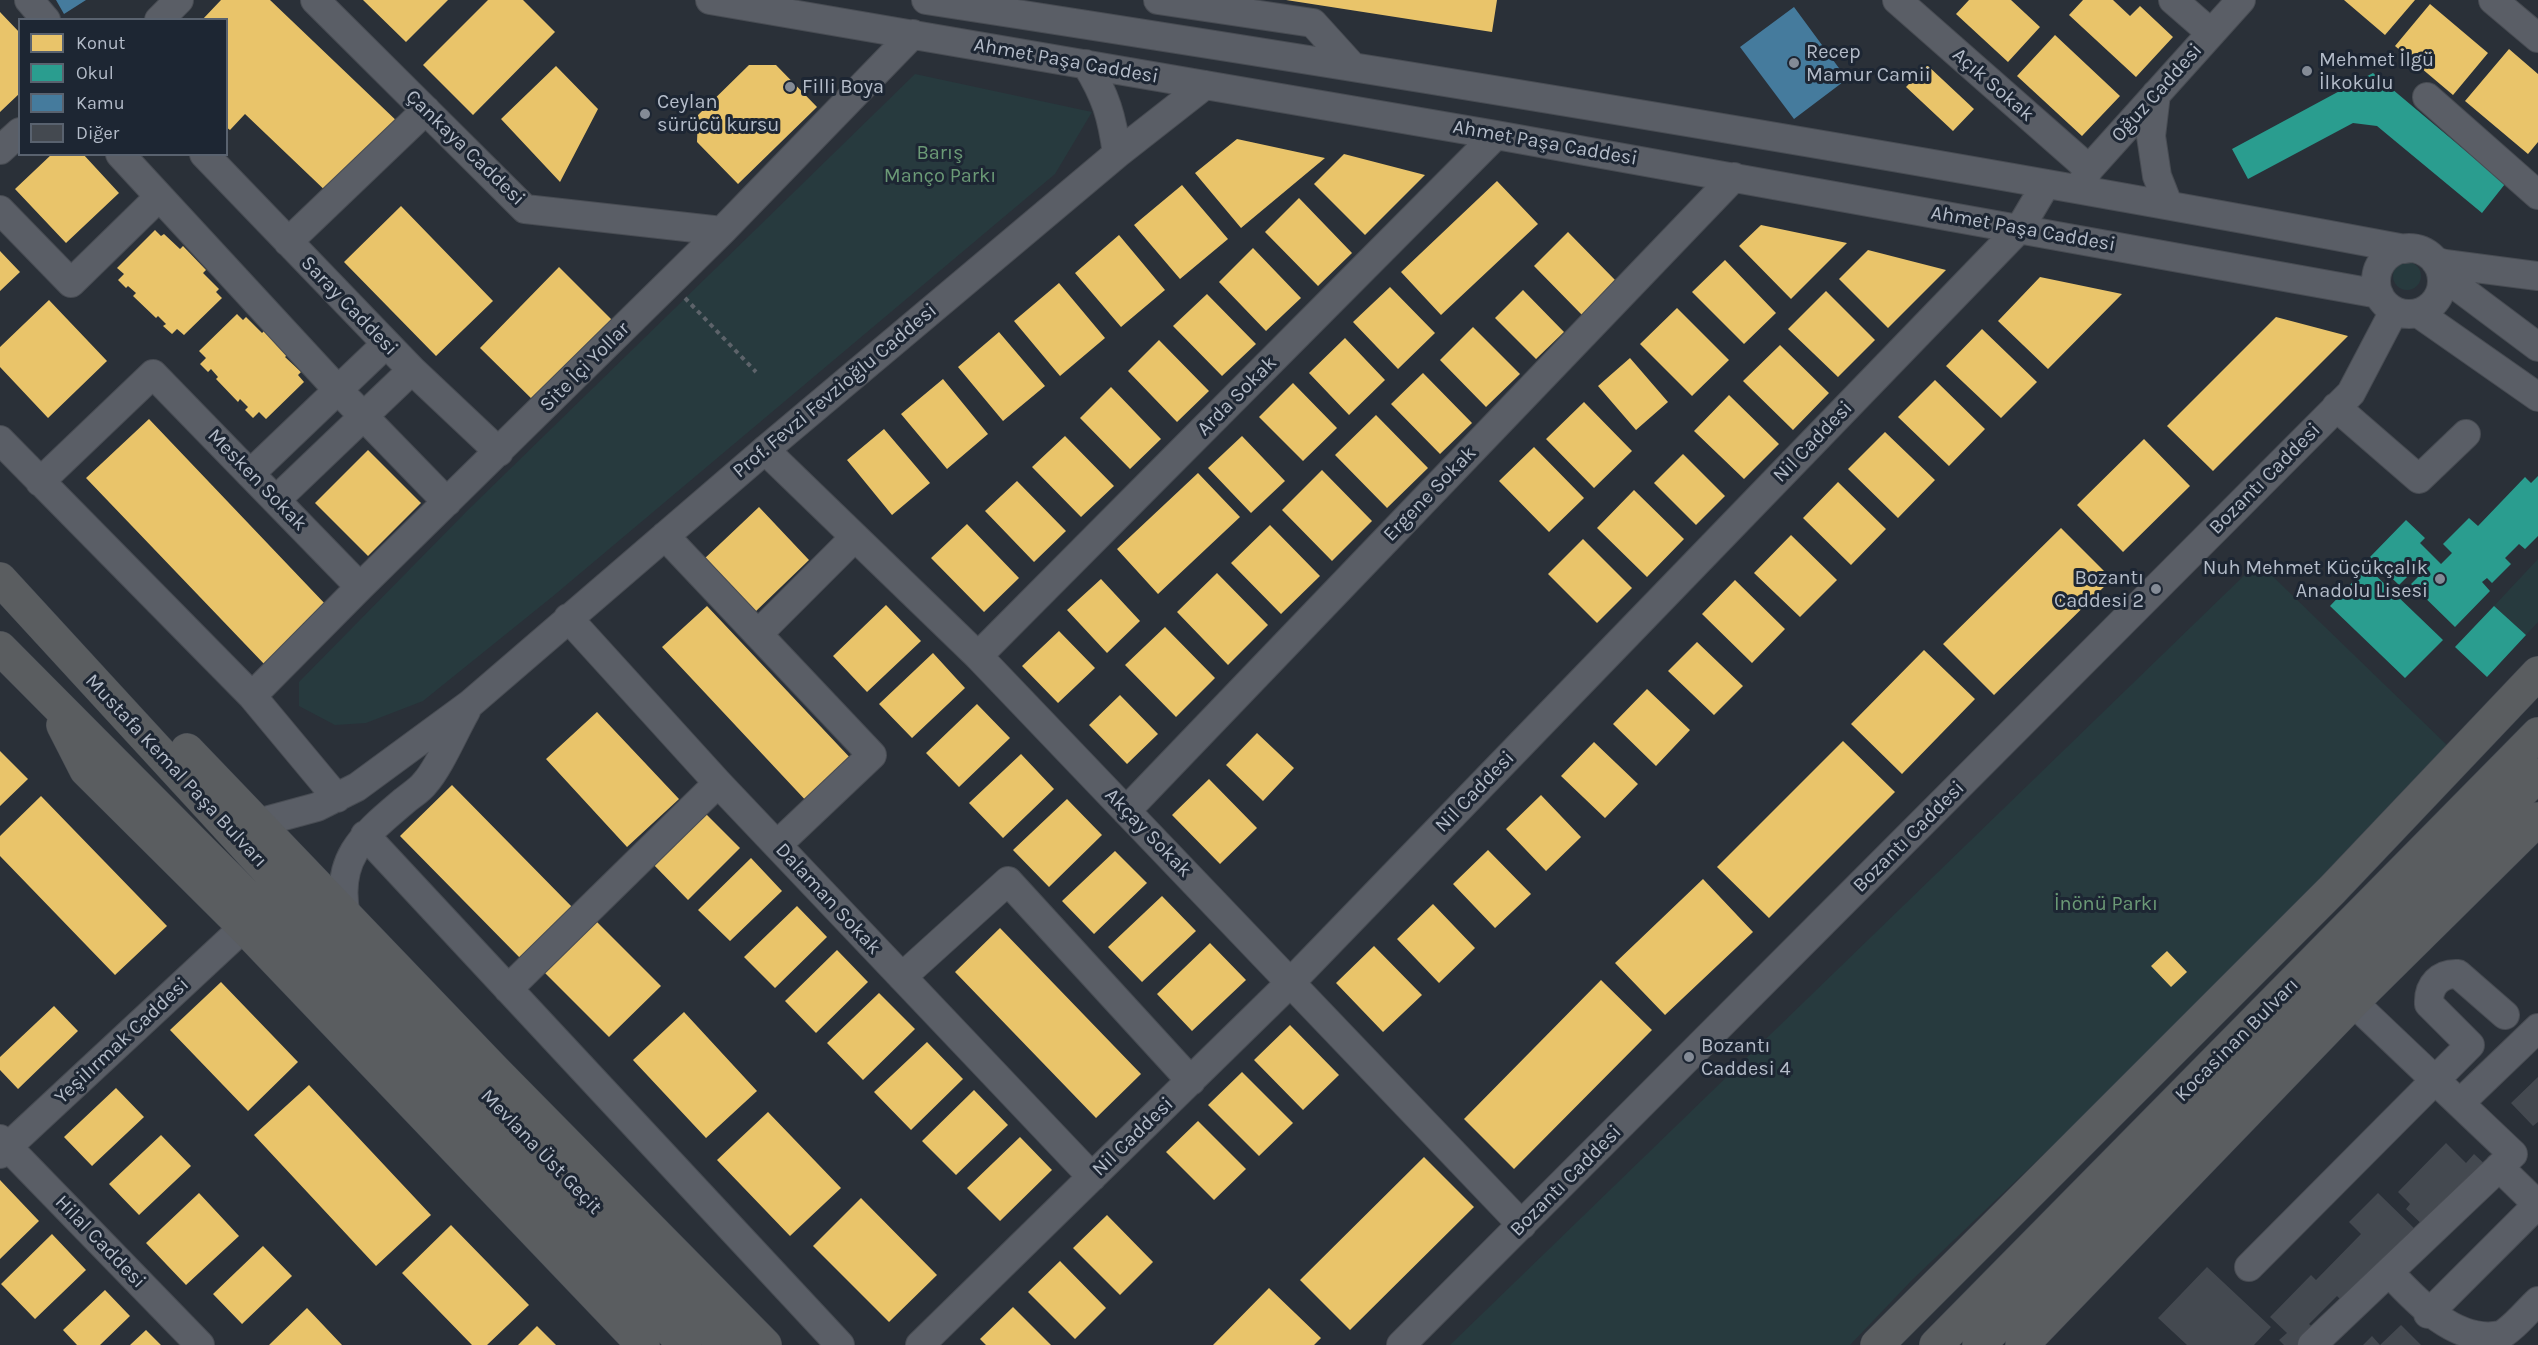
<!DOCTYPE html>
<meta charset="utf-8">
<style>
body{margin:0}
#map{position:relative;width:2538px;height:1345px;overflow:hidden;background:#2a3038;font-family:Karla,sans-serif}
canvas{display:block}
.legend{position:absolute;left:18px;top:18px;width:210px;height:138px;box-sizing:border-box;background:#1d2633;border:2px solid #59626f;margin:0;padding:8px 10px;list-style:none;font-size:18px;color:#b4bcc9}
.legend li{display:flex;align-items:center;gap:12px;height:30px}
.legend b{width:30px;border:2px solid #59626f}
</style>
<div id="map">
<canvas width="2538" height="1345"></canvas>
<ul class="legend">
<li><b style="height:16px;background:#e9c46a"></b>Konut</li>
<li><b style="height:16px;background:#2a9d8f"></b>Okul</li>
<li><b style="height:16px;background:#457b9d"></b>Kamu</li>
<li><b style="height:16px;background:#444950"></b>Diğer</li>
</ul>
</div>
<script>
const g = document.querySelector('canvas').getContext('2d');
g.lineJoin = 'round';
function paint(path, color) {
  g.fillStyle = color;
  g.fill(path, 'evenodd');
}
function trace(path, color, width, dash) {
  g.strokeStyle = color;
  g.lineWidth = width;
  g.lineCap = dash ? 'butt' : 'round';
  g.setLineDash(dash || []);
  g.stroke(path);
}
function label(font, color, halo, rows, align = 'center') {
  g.font = font + ' Karla,sans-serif';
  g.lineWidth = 6;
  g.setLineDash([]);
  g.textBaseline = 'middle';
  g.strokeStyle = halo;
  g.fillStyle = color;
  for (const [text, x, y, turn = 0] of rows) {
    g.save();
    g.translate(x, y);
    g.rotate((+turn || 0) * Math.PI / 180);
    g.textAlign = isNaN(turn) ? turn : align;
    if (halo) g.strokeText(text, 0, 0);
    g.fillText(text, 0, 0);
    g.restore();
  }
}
const green = new Path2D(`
 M915 74 1092 112 1055 174 552 597 423 701 366 723 335 725 299 706V682L468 510Z
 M2393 276a14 14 0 1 1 28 0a14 14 0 1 1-28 0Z
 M2538 559V622L2526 635 2494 606Z
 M2258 562 2451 749 2112 1089 1912 1280 1850 1345H1450Z`);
const homes = new Path2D(`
 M221 0H270L401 125 332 197 245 114 230 130 226 127V20H202Z
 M363 0H448L406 42Z
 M488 0H523L555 32 473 115 423 65Z
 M1286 0H1497L1492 32Z
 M1969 0H2011L2040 27 2008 62 1956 14Z
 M2083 0H2113L2130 16 2140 6 2173 37 2136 77 2069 15Z
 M2344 0H2415L2385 35Z
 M2430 4 2488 53 2453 95 2395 46Z
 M0 12 20 33V93L0 112Z
 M2055 35 2120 96 2082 136 2017 76Z
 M2509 49 2538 74V142L2528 154 2465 101Z
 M749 65H776L817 107 738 184 697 142 698 115Z
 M1927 65 1974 109 1953 131 1906 87Z
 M556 66 598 109 560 182 501 119Z
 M1237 139 1325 158 1241 228 1195 173Z
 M52 154H83L119 193 66 243 15 189Z
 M1344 154 1425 175 1365 235 1314 184Z
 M1497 181 1538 224 1441 315 1401 272Z
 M1182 185 1228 239 1180 279 1134 225Z
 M1299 198 1352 253 1318 286 1265 232Z
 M401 206 493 301 436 356 344 262Z
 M1761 225 1847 243 1791 299 1739 246Z
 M155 230 161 236 164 234 180 249 183 246 206 270 203 273 219 289 216 292 222 298 184 335 177 329 172 334 163 326 166 324 158 316 156 318 133 296 136 293 128 286 126 288 118 280 124 274 117 268Z
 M1568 232 1616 281 1582 315 1534 266Z
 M1119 235 1165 290 1121 327 1075 273Z
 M1253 248 1301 298 1266 331 1219 282Z
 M1868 250 1946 270 1888 328 1839 279Z
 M0 251 20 272 0 291Z
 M1725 260 1776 313 1744 344 1692 292Z
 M559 267 617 325 538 405 480 348Z
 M2040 277 2122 294 2048 369 1998 321Z
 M1059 283 1105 338 1060 376 1014 321Z
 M1390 287 1435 333 1398 369 1353 322Z
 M1523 290 1564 332 1536 359 1495 318Z
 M1826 291 1875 340 1838 377 1788 329Z
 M1207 294 1256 344 1222 376 1173 326Z
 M49 300 107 361 48 418 0 367V347Z
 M1677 308 1729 360 1692 396 1640 344Z
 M237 314 243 320 246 317 262 333 265 330 288 354 285 357 301 372 298 375 304 382 266 419 259 412 253 418 245 410 248 407 240 399 238 402 216 379 218 377 211 369 208 372 200 364 206 358 199 351Z
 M2276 317 2348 336 2213 471 2167 426Z
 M1473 327 1520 374 1486 407 1440 360Z
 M1982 329 2037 382 2001 418 1946 366Z
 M999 332 1045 386 1003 421 958 367Z
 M1345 338 1385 380 1349 415 1309 373Z
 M1159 340 1209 391 1177 422 1128 371Z
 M1780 345 1829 393 1793 430 1743 381Z
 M1630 358 1668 402 1636 430 1598 386Z
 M1423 373 1472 423 1440 454 1391 404Z
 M943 379 988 434 947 469 901 414Z
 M1935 380 1985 429 1949 466 1898 417Z
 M1293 383 1337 428 1303 461 1259 417Z
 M1111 387 1161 439 1130 469 1080 418Z
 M1729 395 1779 444 1744 479 1694 431Z
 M1584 402 1632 451 1594 488 1546 439Z
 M1376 415 1428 468 1387 508 1335 455Z
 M149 419 328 607 266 666 86 478Z
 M884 429 930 483 892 515 847 460Z
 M1885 432 1935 480 1898 518 1848 469Z
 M1065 436 1114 486 1081 517 1032 467Z
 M1242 436 1285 481 1251 513 1208 468Z
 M2144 439 2190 486 2123 552 2077 505Z
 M1534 447 1584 498 1549 532 1499 481Z
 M368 450 421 503 368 556 315 503Z
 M1683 454 1725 496 1696 525 1654 483Z
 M1322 470 1372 521 1332 561 1282 510Z
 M1198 473 1240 517 1158 594 1117 549Z
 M1017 481 1066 531 1034 562 985 511Z
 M1838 482 1886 529 1851 565 1803 518Z
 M1634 490 1684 539 1647 577 1597 528Z
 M759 507 809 560 754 613 703 560Z
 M967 524 1019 578 984 612 931 558Z
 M1270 525 1320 576 1281 614 1231 563Z
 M2061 528 2112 579 1994 695 1943 644Z
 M1791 535 1837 580 1800 617 1754 573Z
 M1583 539 1632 588 1597 623 1548 574Z
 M1217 573 1268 625 1228 665 1177 612Z
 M1101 579 1140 621 1107 653 1067 610Z
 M1735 580 1785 629 1752 663 1702 614Z
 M886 605 921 641 867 692 833 656Z
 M707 606 855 763 810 805 662 647Z
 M1165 627 1215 678 1176 717 1125 665Z
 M1059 631 1095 668 1058 703 1022 666Z
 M1697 642 1743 686 1714 715 1668 671Z
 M1924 650 1975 699 1902 774 1851 724Z
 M933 653 965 688 912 738 879 704Z
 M1647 689 1690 730 1656 766 1613 724Z
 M1120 695 1158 734 1127 764 1089 725Z
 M977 704 1010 738 959 787 926 753Z
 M597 712 679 799 627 847 546 759Z
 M1257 733 1294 768 1263 801 1226 765Z
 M1843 741 1895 792 1769 918 1717 867Z
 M1594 742 1638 784 1605 818 1561 776Z
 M0 751 28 779 0 806Z
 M1021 754 1054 789 1003 838 969 803Z
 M1209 779 1257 828 1220 864 1172 815Z
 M452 785 574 909 522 960 400 836Z
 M1541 795 1581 837 1546 871 1506 829Z
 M41 796 167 926 115 975 0 856V836Z
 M1067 799 1102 835 1049 887 1013 850Z
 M703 811 740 848 688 900 651 862Z
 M1488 850 1531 894 1495 928 1453 884Z
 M1115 851 1147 883 1094 934 1062 901Z
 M751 858 782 891 730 941 698 910Z
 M1703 879 1753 932 1665 1015 1615 963Z
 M1162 896 1196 931 1142 982 1108 947Z
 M1433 904 1475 948 1439 983 1397 939Z
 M797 906 827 937 775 988 744 957Z
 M591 916 661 986 609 1037 539 967Z
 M1000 928 1141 1074 1096 1118 955 972Z
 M1210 943 1246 980 1192 1031 1157 994Z
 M1374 946 1422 995 1383 1032 1336 983Z
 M837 950 868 982 816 1033 785 1001Z
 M2167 951 2187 972 2171 987 2151 966Z
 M1601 980 1652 1030 1514 1169 1464 1119Z
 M221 982 298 1062 248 1111 170 1030Z
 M879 993 915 1029 863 1080 827 1043Z
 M54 1006 78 1031 18 1089 0 1070V1057Z
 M684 1012 757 1091 706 1138 633 1060Z
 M1290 1025 1339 1075 1303 1110 1254 1060Z
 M927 1042 963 1079 911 1130 874 1092Z
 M1242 1072 1293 1123 1259 1156 1208 1105Z
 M309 1085 431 1215 376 1266 254 1135Z
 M116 1088 144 1117 92 1166 64 1137Z
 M974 1090 1008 1125 956 1175 922 1141Z
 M768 1112 841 1188 790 1236 717 1160Z
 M1198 1121 1246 1169 1214 1200 1166 1152Z
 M161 1135 191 1166 139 1215 109 1184Z
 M1020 1137 1052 1170 1000 1221 967 1188Z
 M1424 1157 1474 1207 1350 1330 1300 1280Z
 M0 1180 39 1221 0 1259Z
 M199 1193 239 1236 186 1285 146 1243Z
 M861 1198 937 1275 889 1322 813 1246Z
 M1107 1215 1153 1262 1120 1295 1073 1248Z
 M451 1225 529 1305 487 1345H472L402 1273Z
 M52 1234 86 1270 35 1319 1 1284Z
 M263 1246 292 1276 242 1324 213 1294Z
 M1060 1261 1106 1308 1075 1339 1028 1292Z
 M1269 1288 1321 1338 1314 1345H1213Z
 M105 1290 130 1316 100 1345H77L63 1330Z
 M1013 1307 1051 1345H986L980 1339Z
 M307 1308 342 1345H269Z
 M537 1326 556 1345H518Z
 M146 1330 161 1345H130Z`);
const schools = new Path2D(`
 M2373 73 2505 184 2482 213 2377 126 2353 123 2248 179 2232 149Z
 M2538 476V536L2525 549 2519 544 2505 558 2511 564 2492 583 2487 578 2482 582 2490 591 2455 627 2411 584 2418 577 2413 571 2399 585 2370 557 2406 520 2425 538 2420 543 2441 564 2452 553 2443 544 2469 518 2478 526 2525 477 2531 483Z
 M2367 567 2443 640 2405 678 2330 606Z
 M2494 606 2526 635 2487 677 2455 647Z`);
const public = new Path2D(`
 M56 0H86L64 14Z
 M1794 7 1847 79 1794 119 1740 47Z`);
const building = new Path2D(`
 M2538 1077V1122L2533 1126 2511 1103Z
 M2446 1143 2466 1163 2474 1154 2489 1168 2428 1230 2406 1209 2410 1204 2398 1192Z
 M2378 1193 2417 1231 2345 1304 2337 1296 2309 1324 2319 1333 2307 1345H2284L2279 1340 2287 1333 2270 1317 2311 1275 2316 1280 2361 1234 2349 1222Z
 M2207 1267 2271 1327 2254 1345H2187L2158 1318Z
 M2401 1325 2421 1345H2363L2372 1336 2380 1345Z`);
const path = new Path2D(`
 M685 298 756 372`);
const minor = new Path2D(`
 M29 0 46 20
 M315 0 525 209 722 231
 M710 0 1496 135 2379 294
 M926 0C1420 76 1914 157 2405 249
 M1158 0 1313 23 1352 66
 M1897 0 2089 169
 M2173 0 2211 33
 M2493 0 2538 38
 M159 20 179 0
 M1086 64C1106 96 1112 117 1117 154
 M2156 94 2151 136 2157 176 2168 204
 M2427 97 2538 195
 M0 150 20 132
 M120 154 338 390 447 502
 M204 154 412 370 499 452
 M2081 185 2089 169 2241 0
 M0 210 71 283 159 197
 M288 242 426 110
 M2376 281a33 33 0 1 1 66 0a33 33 0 1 1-66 0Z
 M2435 261 2445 264 2538 276
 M2442 275 2538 347
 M2418 313 2538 397
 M2336 407 2419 479 2466 434
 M0 440 252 696 337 798
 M765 450 978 656 1522 1225
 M250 474 386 344
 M40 482 153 374 360 587
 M276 500 412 370
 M665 536 872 755 777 845
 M568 618 718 783 1092 1177
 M758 634 855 537
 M978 656 1496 135
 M252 696 360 587 722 231 913 34
 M1126 811 1734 177
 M258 823 317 807 357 787 470 704 765 450 1117 154 1205 85
 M365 835 840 1345
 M346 916C334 858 364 835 404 801 411 795 420 790 425 783 439 768 455 730 466 711
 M902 977 1008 881 1191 1081
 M508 989 718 783
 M2460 1103 2538 1028
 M0 1139 200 1345
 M0 1154 244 927
 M2499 1167 2538 1205
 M2249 1267 2470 1045 2429 1004C2428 985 2440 973 2458 974L2505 1015
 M2389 1272C2415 1300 2456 1345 2501 1335 2514 1328 2527 1311 2538 1301
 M2428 1314 2537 1205
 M920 1345 1291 982 2020 228 2046 184
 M1401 1345 2351 393 2394 311
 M2312 1345 2513 1154 2353 1002`);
const highway = new Path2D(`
 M0 579 284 888 725 1345
 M0 648 334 984 685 1345
 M63 725 86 770 244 927 643 1345
 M187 750 494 1070 765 1345
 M1877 1345 2332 890 2538 673
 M1936 1345 2538 734
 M1979 1345 2538 775
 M2022 1345 2353 1002 2538 819`);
const markers = [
 [1794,63,6,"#848b96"],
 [2307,71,6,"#848b96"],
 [790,87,6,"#848b96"],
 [645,114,6,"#848b96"],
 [2440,579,6,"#848b96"],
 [2156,589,6,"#848b96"],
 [1689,1057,6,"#848b96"]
];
const poiNames = [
 ["Recep",1806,52],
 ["Mamur Camii",1806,75],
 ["Mehmet İlgü",2319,60],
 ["İlkokulu",2319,83],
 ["Filli Boya",802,87],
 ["Ceylan",657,102],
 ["sürücü kursu",657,125],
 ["Nuh Mehmet Küçükçalık",2428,568,"right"],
 ["Anadolu Lisesi",2428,591,"right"],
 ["Bozantı",2144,578,"right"],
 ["Caddesi 2",2144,601,"right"],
 ["Bozantı",1701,1046],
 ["Caddesi 4",1701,1069]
];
const streetNames = [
 ["Ahmet Paşa Caddesi",1066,61,10],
 ["Açık Sokak",1993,85,41],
 ["Oğuz Caddesi",2157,93,-48],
 ["Ahmet Paşa Caddesi",1545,143,10],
 ["Çankaya Caddesi",465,148,44],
 ["Ahmet Paşa Caddesi",2023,229,10],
 ["Saray Caddesi",349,306,46],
 ["Site İçi Yollar",585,367,-45],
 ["Prof. Fevzi Fevzioğlu Caddesi",835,391,-40],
 ["Arda Sokak",1237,396,-45],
 ["Nil Caddesi",1813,442,-46],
 ["Bozantı Caddesi",2265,479,-45],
 ["Mesken Sokak",257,480,46],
 ["Ergene Sokak",1430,494,-46],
 ["Mustafa Kemal Paşa Bulvarı",176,771,47],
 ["Nil Caddesi",1475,792,-46],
 ["Akçay Sokak",1148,833,46],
 ["Bozantı Caddesi",1909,837,-45],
 ["Dalaman Sokak",828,899,47],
 ["Kocasinan Bulvarı",2237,1040,-45],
 ["Yeşilırmak Caddesi",122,1041,-43],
 ["Nil Caddesi",1133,1137,-44],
 ["Mevlana Üst Geçit",541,1152,46],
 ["Bozantı Caddesi",1566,1181,-45],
 ["Hilal Caddesi",100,1242,46]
];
const parkNames = [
 ["Barış",940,153],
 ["Manço Parkı",940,176],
 ["İnönü Parkı",2106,904]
];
paint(green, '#273a3e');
paint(homes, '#e9c46a');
paint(schools, '#2a9d8f');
paint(public, '#457b9d');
paint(building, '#444950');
trace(minor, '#484c53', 30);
trace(highway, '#474c53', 34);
trace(path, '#5d636a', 4, [4.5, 4.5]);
trace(minor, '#5a5e66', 28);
trace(highway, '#5a5d60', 33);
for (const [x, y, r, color] of markers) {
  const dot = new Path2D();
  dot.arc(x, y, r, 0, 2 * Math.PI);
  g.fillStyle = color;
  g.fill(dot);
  trace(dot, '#1d2633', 2);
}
label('20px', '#b4bcc9', '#1d2633', poiNames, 'left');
label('20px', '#b4bcc9', '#1d2633', streetNames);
label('20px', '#6b9a76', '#1d2633', parkNames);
</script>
